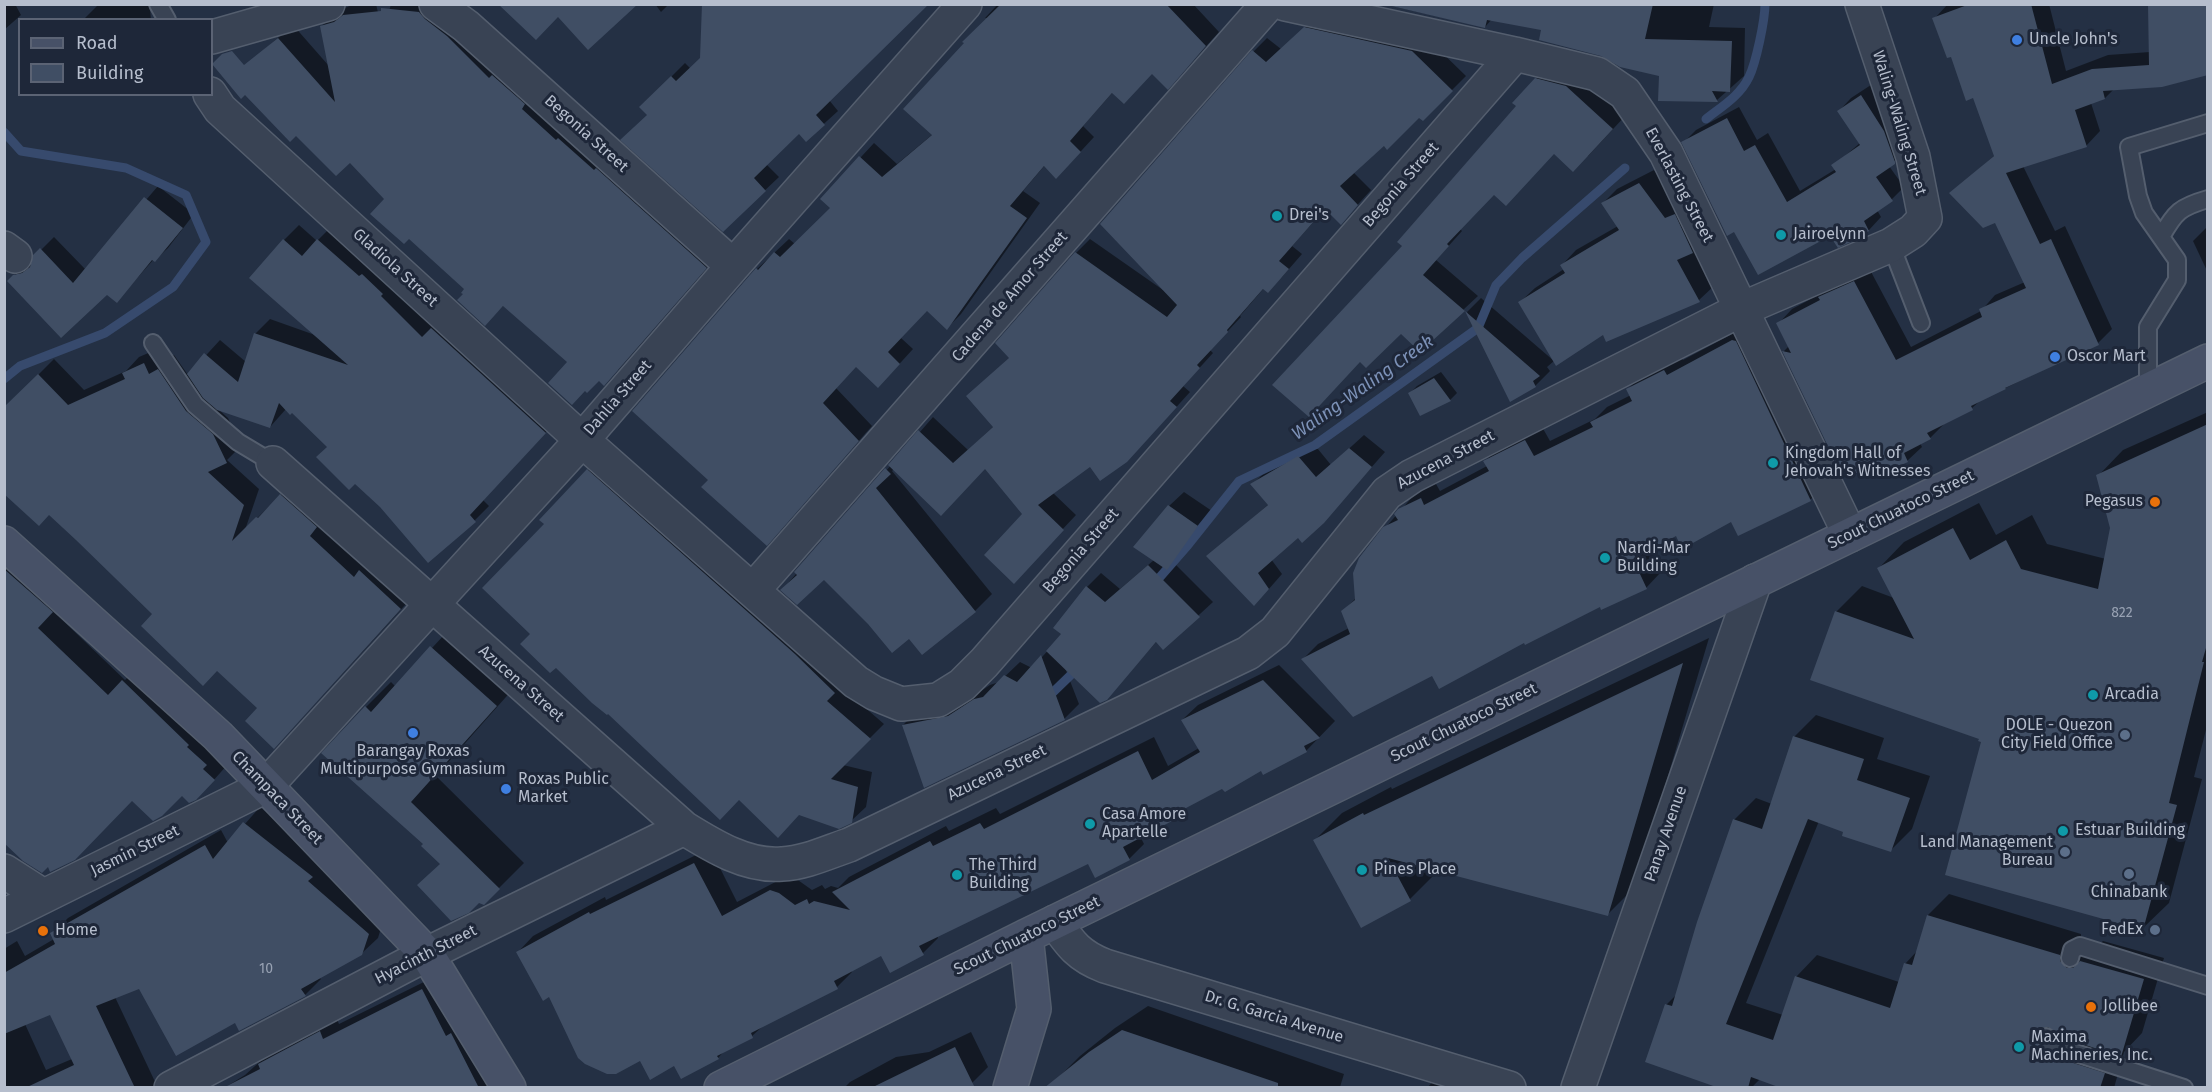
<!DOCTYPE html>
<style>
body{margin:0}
#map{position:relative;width:2212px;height:1092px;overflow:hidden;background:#243044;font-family:"Fira Sans",sans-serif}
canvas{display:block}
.frame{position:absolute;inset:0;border:6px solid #b6becd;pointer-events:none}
.legend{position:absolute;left:18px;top:18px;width:195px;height:78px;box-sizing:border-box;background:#1e2739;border:2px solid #5b6374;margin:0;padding:8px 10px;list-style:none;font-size:18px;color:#b6becd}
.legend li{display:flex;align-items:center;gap:12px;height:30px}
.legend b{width:30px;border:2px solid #5b6374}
</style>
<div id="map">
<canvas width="2212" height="1092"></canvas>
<div class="frame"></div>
<ul class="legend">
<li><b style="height:8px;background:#475167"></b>Road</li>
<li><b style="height:16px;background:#404e64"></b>Building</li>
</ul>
</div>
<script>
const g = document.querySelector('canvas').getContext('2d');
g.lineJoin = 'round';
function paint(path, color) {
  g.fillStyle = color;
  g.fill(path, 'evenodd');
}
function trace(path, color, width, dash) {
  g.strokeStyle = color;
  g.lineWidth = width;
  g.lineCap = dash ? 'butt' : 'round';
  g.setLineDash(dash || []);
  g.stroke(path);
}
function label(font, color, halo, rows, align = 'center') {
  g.font = font + ' "Fira Sans",sans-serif';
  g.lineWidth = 6;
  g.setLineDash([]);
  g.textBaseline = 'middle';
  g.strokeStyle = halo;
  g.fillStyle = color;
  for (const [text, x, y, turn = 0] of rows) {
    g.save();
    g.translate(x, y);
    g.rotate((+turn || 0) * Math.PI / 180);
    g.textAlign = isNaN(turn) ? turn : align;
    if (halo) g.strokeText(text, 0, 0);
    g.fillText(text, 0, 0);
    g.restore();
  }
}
const shadow = new Path2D(`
 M4 4H15L21 15 4 30Z
 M99 4H154L150 9 151 20H83Z
 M354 4H376L383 34 391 4H438L720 253 618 370 569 362 504 305 485 324 465 294 466 289 386 199 350 161 238 72 293 25 329 66 322 26 336 12Z
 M655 4H669L661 12Z
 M998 4H1193L1219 32 1181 74 1153 72 1113 92 1083 126 1094 137 1070 163 1045 165 1023 191 1040 203 961 314 947 328 927 310 901 338 913 349 892 372 856 366 836 388 872 426 780 530 710 480 757 269 789 239 795 244 832 208 822 199 874 143 897 164 933 134 988 18H985Z
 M1383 4H1714L1709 27 1745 28 1744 76 1717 100 1660 99V75L1602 54 1543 29 1492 19 1485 27Z
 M1948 4H2049L2066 71 2108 55 2150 52 2208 73 2114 89 2105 98 2091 103 2100 131 2086 146 2023 166 2055 231 2065 226 2112 329 2098 343 1981 400 1972 408 1944 424 1930 438 1920 443 1922 447 1907 461 1840 468 1784 351 1789 346 1778 324 1792 309 1826 291 1835 283 1869 268 1911 347 1981 311 1995 295 2025 282 1995 221 1951 193 1995 155 1974 96 1934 19Z
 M1320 14 1426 37 1466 76 1423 119 1419 116 1353 172 1371 190 1341 223 1326 208 1292 246 1302 254 1282 277 1264 288 1240 316 1241 317 1210 350 1213 353 1183 386 1190 392 1141 446 1091 465 1053 493 1076 515 1027 567 1024 514 985 467 894 469 892 471 992 594 975 611 922 653 909 637 869 623 824 578 782 590 933 417 968 450 994 426 968 396 1011 357 1076 253 1090 239 1163 290 1253 52 1267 38 1281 49Z
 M702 58 829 100 838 111 806 140 799 132 766 164 779 177 723 230 648 115 641 107 685 63 691 69Z
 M1551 64 1581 72 1627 114 1588 156 1554 152 1494 193 1460 229 1462 231 1436 260 1478 296 1420 350 1404 246 1518 106 1536 79Z
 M1874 83 1907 150 1889 166 1904 187 1892 199 1877 210 1881 217 1869 230 1838 246 1831 233 1683 143 1696 130 1739 107 1757 140 1768 133 1800 191 1836 169 1833 166 1860 143 1839 111 1851 98Z
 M1654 170 1707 237 1694 250 1714 286 1699 300 1607 340 1603 333 1520 302 1535 288 1564 269 1562 265 1576 250 1618 226 1603 203 1617 189Z
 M158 186 194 214 168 248 155 260 154 259 117 301 106 293 9 281 27 262H33L35 256 54 237 86 270Z
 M299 225 317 241 333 225 560 417 483 500 489 506 474 521 329 447 292 411 286 409 270 427 217 408 228 418 241 446 227 460 259 489 245 530 296 480 416 593 290 731 259 708 154 614 4 409 54 359 84 390 126 371 139 357 160 348 165 360 174 355 188 375 220 340 246 362 255 334 270 319 315 335 284 240Z
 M2208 226V273L2193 241Z
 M1481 298 1554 361 1547 367 1550 371 1535 386 1511 400 1467 312Z
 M1749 325 1826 484 1811 499 1739 534 1731 520 1676 534 1650 548 1661 572 1646 588 1601 605 1525 641 1433 674 1303 659 1318 644 1349 628 1343 611 1356 598 1385 528 1415 494 1436 484 1440 491 1487 466 1485 461 1501 446 1541 425 1550 441 1595 419 1607 407 1631 395 1628 389 1643 374 1680 355 1683 360Z
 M1441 372 1457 393 1450 400 1420 414 1410 393 1417 386Z
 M2208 412V722L2194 777 2202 779 2169 903 2143 928 1980 738 1836 612 1862 586 1894 598 1879 568 1904 542 1979 503 1996 535 2032 515 2047 544 2106 559 2112 528 2098 476 2123 450Z
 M1364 435 1385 452 1323 522 1298 536 1271 559 1282 574 1268 590 1208 556 1269 504 1252 485 1266 471 1313 443 1331 465Z
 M602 456 840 686 884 724 843 765 872 772 866 807 851 821 800 814 739 798 532 634 546 523 588 470Z
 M1184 492 1212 511 1181 554 1173 562 1213 602 1163 648 1157 641 1106 699 1065 668 1079 704 1064 719 903 725 918 710 964 702 990 685 999 682 1020 662 1032 668 1063 634 1087 587 1101 573 1120 589 1154 560 1169 506Z
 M4 538 68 596 53 611 125 680 139 666 229 763 212 782 182 794 132 799 48 864 4 831Z
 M456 622 521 680 436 776 524 863 484 903 441 863 426 844 366 707 391 682 396 687Z
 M1709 638 1635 887 1608 914 1436 869 1437 872 1410 899 1362 926 1315 840 1342 813 1391 787 1392 789Z
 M1279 665 1335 721 1306 751 1261 769 1182 809 1171 820 1140 836 1144 844 1129 859 1088 862 937 935 938 938 923 953 881 954 851 970 852 972 837 987 763 1026 752 1036 726 1049 718 1058 675 1064 640 1059 549 995 518 952 533 936 605 897 606 900 710 848 737 902 787 876 795 878 812 890 822 885 825 889 831 886 838 888 849 877 946 826 949 831 996 808 1000 814 1154 737 1168 766 1199 748 1182 720 1198 705Z
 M1816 715 1884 738 1877 759 1930 776 1912 829 1891 850 1819 821 1746 1003 1783 1015 1796 977 1817 955 1899 982 1905 964 1917 951 1928 915 1949 894 2081 934V940L2096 947 2103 941 2164 958 2142 1033 2124 1052 2114 1088H1786L1760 1079 1751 1088H1724L1666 1005 1677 994 1734 820 1756 798 1772 804 1794 737Z
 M260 807 327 861 384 918 378 938 361 954 319 977 321 979 305 995 235 1021 139 987 115 997 158 1088H4V949L17 941 25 956 54 939 52 934 68 918 221 830 228 843ZM51 1014 72 1059 46 1070 25 1024Z
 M438 975 502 1088H224L245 1075 275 1048 336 1017 339 1024Z
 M1148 1006 1344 1074 1340 1087 1343 1088H1051L1055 1081 1080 1056 1115 1028Z
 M971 1032 988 1067 972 1083 962 1088H844L850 1082 896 1057 929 1052Z
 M1436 1078 1463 1088H1427Z`);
const stream = new Path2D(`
 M1706 119C1721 107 1740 96 1749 77 1756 63 1765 20 1765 4
 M4 132 21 151 126 168 186 195 206 242 173 287 105 333 20 366 4 379
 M1153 585 1188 545 1239 481 1315 445 1478 328 1496 285 1522 258 1625 168
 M1046 699 1079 667`);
const building = new Path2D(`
 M498 4H638L588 50 558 17 536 40Z
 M702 4H929L816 115 825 125 806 142 799 134 754 178 766 191 723 232 620 140 647 115 639 107 671 76 676 81 700 58Z
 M1001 4H1166L1206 46 1168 90 1152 74 1124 104 1112 93 1070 141 1081 152 1056 179 1044 166 1010 206 1027 218 947 330 927 311 888 352 900 364 878 388 856 367 823 403 859 441 767 546 701 487 708 480 632 411 756 268 758 270 774 252 780 257 830 208 820 199 859 156 882 177 932 135 903 109 964 43 962 42Z
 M1383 4H1653L1645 39 1732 41 1730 92 1712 91 1718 102 1658 101 1659 76 1620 67 1601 56 1539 40 1541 30 1487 20 1485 28Z
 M1970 4H2031L2052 84 2092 69 2149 65 2148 4H2208V75L2162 87 2103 91 2105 99 2075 110 2087 147 2006 173 2040 244 2051 239 2099 345 2005 388 2006 389 1971 406 1973 410 1927 433 1931 439 1904 453 1908 462 1874 477 1839 469 1782 351 1791 353 1776 323 1820 300 1818 297 1854 281 1896 360 1982 317 1979 309 2026 288 1995 223 1983 228 1949 193 1994 156 1973 98 1966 101 1951 57 1947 58 1932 18Z
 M381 8 419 12 425 19 447 36 489 78 492 75 525 104 522 109 556 140 558 138 594 170 596 168 707 268 604 386 599 381 587 393 585 391 572 405 548 383 567 362 503 306 485 326 457 300 463 294 461 293 464 289 409 239 404 244 370 214 384 199 350 163 336 176 296 136 290 142 245 95 241 99 212 64 222 54 232 51 244 65 278 38 335 102 320 26 334 22 343 15 381 11Z
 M1304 27 1412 51 1453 91 1423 121 1419 118 1387 150 1384 146 1340 186 1358 205 1341 225 1326 210 1316 219 1279 261 1289 269 1268 293 1263 289 1227 330 1228 332 1197 365 1200 368 1170 401 1177 407 1127 462 1100 481 1090 467 1038 505 1064 530 1014 584 984 555 1022 514 985 469 941 516 888 465 918 430 953 463 993 427 966 396 1009 358 995 343 1075 252 1167 317 1177 305 1100 224 1252 50 1266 62Z
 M1535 78 1566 86 1613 129 1573 172 1554 154 1506 206 1494 195 1447 244 1449 246 1423 275 1465 311 1420 352 1401 334 1366 368 1360 362 1309 417 1272 385 1402 246 1397 242 1516 106 1512 103Z
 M1861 95 1884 131 1895 162V164L1876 177 1893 201 1864 221 1869 231 1853 241 1838 248 1830 236 1758 275 1734 232 1727 236 1681 142 1727 118 1744 151 1755 145 1787 202 1836 172 1831 165 1860 145 1837 111Z
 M1639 183 1665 218 1675 214 1693 253 1677 260 1700 302 1606 342 1603 335 1556 366 1518 302 1565 273 1560 265 1619 230 1601 203Z
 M144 197 183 228 155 262 152 260 117 303 107 295 61 338 7 281 13 275 22 273 30 267 33 255 40 248 73 283Z
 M283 239 302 256 317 239 359 276 362 274 383 294 381 296 422 337 431 328 546 433 470 515 476 522 428 563 380 507 355 484 349 490 316 457 327 447 292 413 290 415 279 403 270 428 217 410 203 398 187 374 204 353 238 382 254 333 348 365 249 278Z
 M1465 311 1540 376 1533 381 1536 387 1510 402Z
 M1732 340 1736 341 1811 501 1738 536 1731 522 1682 549 1676 536 1633 559 1647 589 1601 610 1600 607 1525 645 1524 643 1439 689 1432 676 1353 717 1301 659 1350 634 1341 611 1355 600 1353 573 1359 558 1383 527 1398 520 1394 514 1398 509 1421 498 1424 505 1489 471 1483 461 1525 440 1534 456 1593 427 1590 422 1632 401 1626 389 1664 370 1667 375Z
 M144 363 149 374 158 369 186 411 213 434 227 463 208 472 244 505 232 541 256 517 258 518 280 494 317 527 310 536 354 577 359 570 401 609 274 749 245 721 257 708 217 671 203 686 141 626 152 614 76 540 49 515 39 526 4 494V407L38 374 68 405 125 379 122 373Z
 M1434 378 1451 401 1420 416 1408 393Z
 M2208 424V641L2202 662H2204L2169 803 2177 805 2143 930 1945 875 1981 742 1978 741 1979 739 1810 680 1835 611 1914 639 1877 568 1953 528 1970 560 2006 540 2021 569 2098 589 2110 528 2096 475Z
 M1349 448 1372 467 1324 523 1302 543 1298 538 1258 573 1269 589 1254 606 1206 556 1268 505 1250 484 1298 456 1316 477Z
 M885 468 891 474 876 488 976 612 922 655 909 639 892 653 868 624 824 580 797 605 780 590 797 575 794 572Z
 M587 469 795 654 835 693 827 701 871 739 831 779 858 787 852 823 839 829 799 815 778 838 739 800 720 820 608 714 607 715 592 703 556 668 550 673 520 644 530 634 482 588 544 524 539 520Z
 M1168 505 1198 526 1167 570 1133 547Z
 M1148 565 1200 617 1163 650 1156 642 1107 700 1100 703 1046 651 1061 634 1053 628 1086 586 1105 602Z
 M4 569 53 612 38 628 108 695 122 680 189 745 187 747 207 765 203 769 215 780 196 800 189 803 182 796 162 816 153 821 132 801 75 860 50 872 48 867 42 873 23 861 4 843Z
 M430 646 497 706 411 802 500 889 484 905 479 903 469 913 451 921 417 885 440 864 421 846 423 844 321 753 365 706 371 712Z
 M1041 655 1065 720 924 788 902 725 948 716 974 699 983 697 1004 675 1017 682Z
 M1683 663 1608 916 1388 858 1411 901 1361 928 1313 840 1363 813 1364 815Z
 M1263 680 1320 738 1304 746 1307 752 1263 775 1261 771 1225 792 1222 789 1169 817 1172 821 1123 847 1130 860 1095 878 1088 864 919 946 924 955 890 973 881 956 834 981 838 989 751 1033 753 1038 717 1056 719 1059 681 1079 674 1066 650 1080 640 1061 616 1074H607L585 1064 578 1058 549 997 543 1001 516 952 589 912 590 914 694 863 722 916 770 890 779 893 795 905 807 899 809 904 814 901 850 910 832 892 930 841 933 846 980 823 984 829 1138 751 1152 780 1200 752 1181 720Z
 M1793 736 1864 759 1857 780 1910 798 1891 852 1842 836 1843 832 1808 819 1726 1024 1773 1040 1795 976 1890 1008 1904 963 1912 965 1927 915 2060 955V961L2067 968H2073L2080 961 2144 979 2121 1057 2059 1036 2048 1027 2042 1028 2036 1035 2039 1046 2048 1055 2105 1073 2100 1088H1781L1751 1077 1748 1088H1719L1645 1062 1665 1004 1672 1006 1697 922 1733 819 1762 829Z
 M243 822 313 877 308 881 369 934 362 955 301 989 306 996 239 1031 235 1023 176 1056 139 989 96 1006 135 1088H25L74 1065 50 1015 4 1034V973L55 944 50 933 205 845 213 859Z
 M422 989 446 1036 451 1033 479 1088H223L260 1069 258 1064 320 1031 323 1039Z
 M1122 1030 1278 1083V1088H1044L1089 1052Z
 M955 1047 975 1088H871Z`);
const lane = new Path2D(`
 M158 4 167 20
 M2161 237C2175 212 2180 207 2208 199
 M1891 245 1921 323
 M153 343 195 405 238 442 273 463
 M2148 390V327L2177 280V260L2144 213 2138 196 2129 147 2208 123
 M2070 958 2072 950 2080 946 2208 986
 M2046 1037 2048 1042 2054 1046 2184 1088`);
const street = new Path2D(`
 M436 4 466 26 733 266
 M1285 4 1515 54 1597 74 1625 93 1666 153 1850 535
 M212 37 328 4
 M210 94 220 109 582 440 856 682 874 693 901 704 938 700 962 685 984 663 1515 54
 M4 248 15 256
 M273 463 684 828C713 846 747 867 782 864 805 863 828 852 849 845L1248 653 1275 632 1387 493 1412 476 1742 309 1891 245 1913 231 1925 218 1913 157 1862 4
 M753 590 1268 4
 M4 871 43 896
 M4 916 266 786 582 440 733 266 965 4
 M1055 922C1071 945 1079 956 1105 966L1509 1088
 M171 1088 427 954 684 828
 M1578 1088 1755 581`);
const secondary = new Path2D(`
 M4 543 218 736 427 954 509 1088
 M721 1088 1026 936 2208 361
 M1010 1088 1034 1009 1026 936`);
const markers = [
 [2017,40,6,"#3f7fe0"],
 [1277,216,6,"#0f9aa8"],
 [1781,235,6,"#0f9aa8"],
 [2055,357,6,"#3f7fe0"],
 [1773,463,6,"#0f9aa8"],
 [2155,502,6,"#e8710a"],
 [1605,558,6,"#0f9aa8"],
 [2093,695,6,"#0f9aa8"],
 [413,733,6,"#3f7fe0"],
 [2125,735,6,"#5c6f8a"],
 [506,789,6,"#3f7fe0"],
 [1090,824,6,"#0f9aa8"],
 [2063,831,6,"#0f9aa8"],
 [2065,852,6,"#5c6f8a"],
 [1362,870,6,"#0f9aa8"],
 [2129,874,6,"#5c6f8a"],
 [957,875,6,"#0f9aa8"],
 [2155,930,6,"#5c6f8a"],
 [43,931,6,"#e8710a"],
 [2091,1007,6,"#e8710a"],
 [2019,1047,6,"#0f9aa8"]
];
const numberNames = [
 ["822",2122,613],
 ["10",266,969]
];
const poiNames = [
 ["Uncle John's",2029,40],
 ["Drei's",1289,216],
 ["Jairoelynn",1793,235],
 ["Oscor Mart",2067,357],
 ["Kingdom Hall of",1785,454],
 ["Jehovah's Witnesses",1785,472],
 ["Pegasus",2143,502,"right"],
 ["Nardi-Mar",1617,549],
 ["Building",1617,567],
 ["Arcadia",2105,695],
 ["DOLE - Quezon",2113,726,"right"],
 ["City Field Office",2113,744,"right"],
 ["Barangay Roxas",413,752,"center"],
 ["Multipurpose Gymnasium",413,770,"center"],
 ["Roxas Public",518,780],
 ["Market",518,798],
 ["Casa Amore",1102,815],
 ["Apartelle",1102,833],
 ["Estuar Building",2075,831],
 ["Land Management",2053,843,"right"],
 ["Bureau",2053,861,"right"],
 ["The Third",969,866],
 ["Building",969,884],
 ["Pines Place",1374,870],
 ["Chinabank",2129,893,"center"],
 ["FedEx",2143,930,"right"],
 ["Home",55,931],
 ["Jollibee",2103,1007],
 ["Maxima",2031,1038],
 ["Machineries, Inc.",2031,1056]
];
const streetNames = [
 ["Waling-Waling Street",1899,123,73],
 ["Begonia Street",586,134,42],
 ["Begonia Street",1401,185,-49],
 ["Everlasting Street",1679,185,62],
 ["Gladiola Street",395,268,42],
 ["Cadena de Amor Street",1010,297,-49],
 ["Dahlia Street",618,398,-49],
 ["Azucena Street",1446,460,-28],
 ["Scout Chuatoco Street",1901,510,-26],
 ["Begonia Street",1081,551,-49],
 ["Azucena Street",521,684,41],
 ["Scout Chuatoco Street",1464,723,-26],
 ["Azucena Street",997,773,-26],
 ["Champaca Street",277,798,46],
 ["Panay Avenue",1666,834,-71],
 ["Jasmin Street",135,851,-26],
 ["Scout Chuatoco Street",1027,936,-26],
 ["Hyacinth Street",426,955,-27],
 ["Dr. G. Garcia Avenue",1274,1017,17]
];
const waterNames = [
 ["Waling-Waling Creek",1363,388,-35]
];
paint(shadow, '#0007');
trace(stream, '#374a6d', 9);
paint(building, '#404e64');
trace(lane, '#545e6e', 20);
trace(street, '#545e6e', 36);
trace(secondary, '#545e6e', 36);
trace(lane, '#394354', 16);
trace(street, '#394354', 33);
trace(secondary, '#475167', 33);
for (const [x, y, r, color] of markers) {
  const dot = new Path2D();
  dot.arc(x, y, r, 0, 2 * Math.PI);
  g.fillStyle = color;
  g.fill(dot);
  trace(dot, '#1e2739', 2);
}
label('14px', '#98a2b3', null, numberNames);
label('16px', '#b6becd', '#1e2739', poiNames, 'left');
label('16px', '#b6becd', '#1e2739', streetNames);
label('italic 18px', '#7c91b7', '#1e2739', waterNames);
</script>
